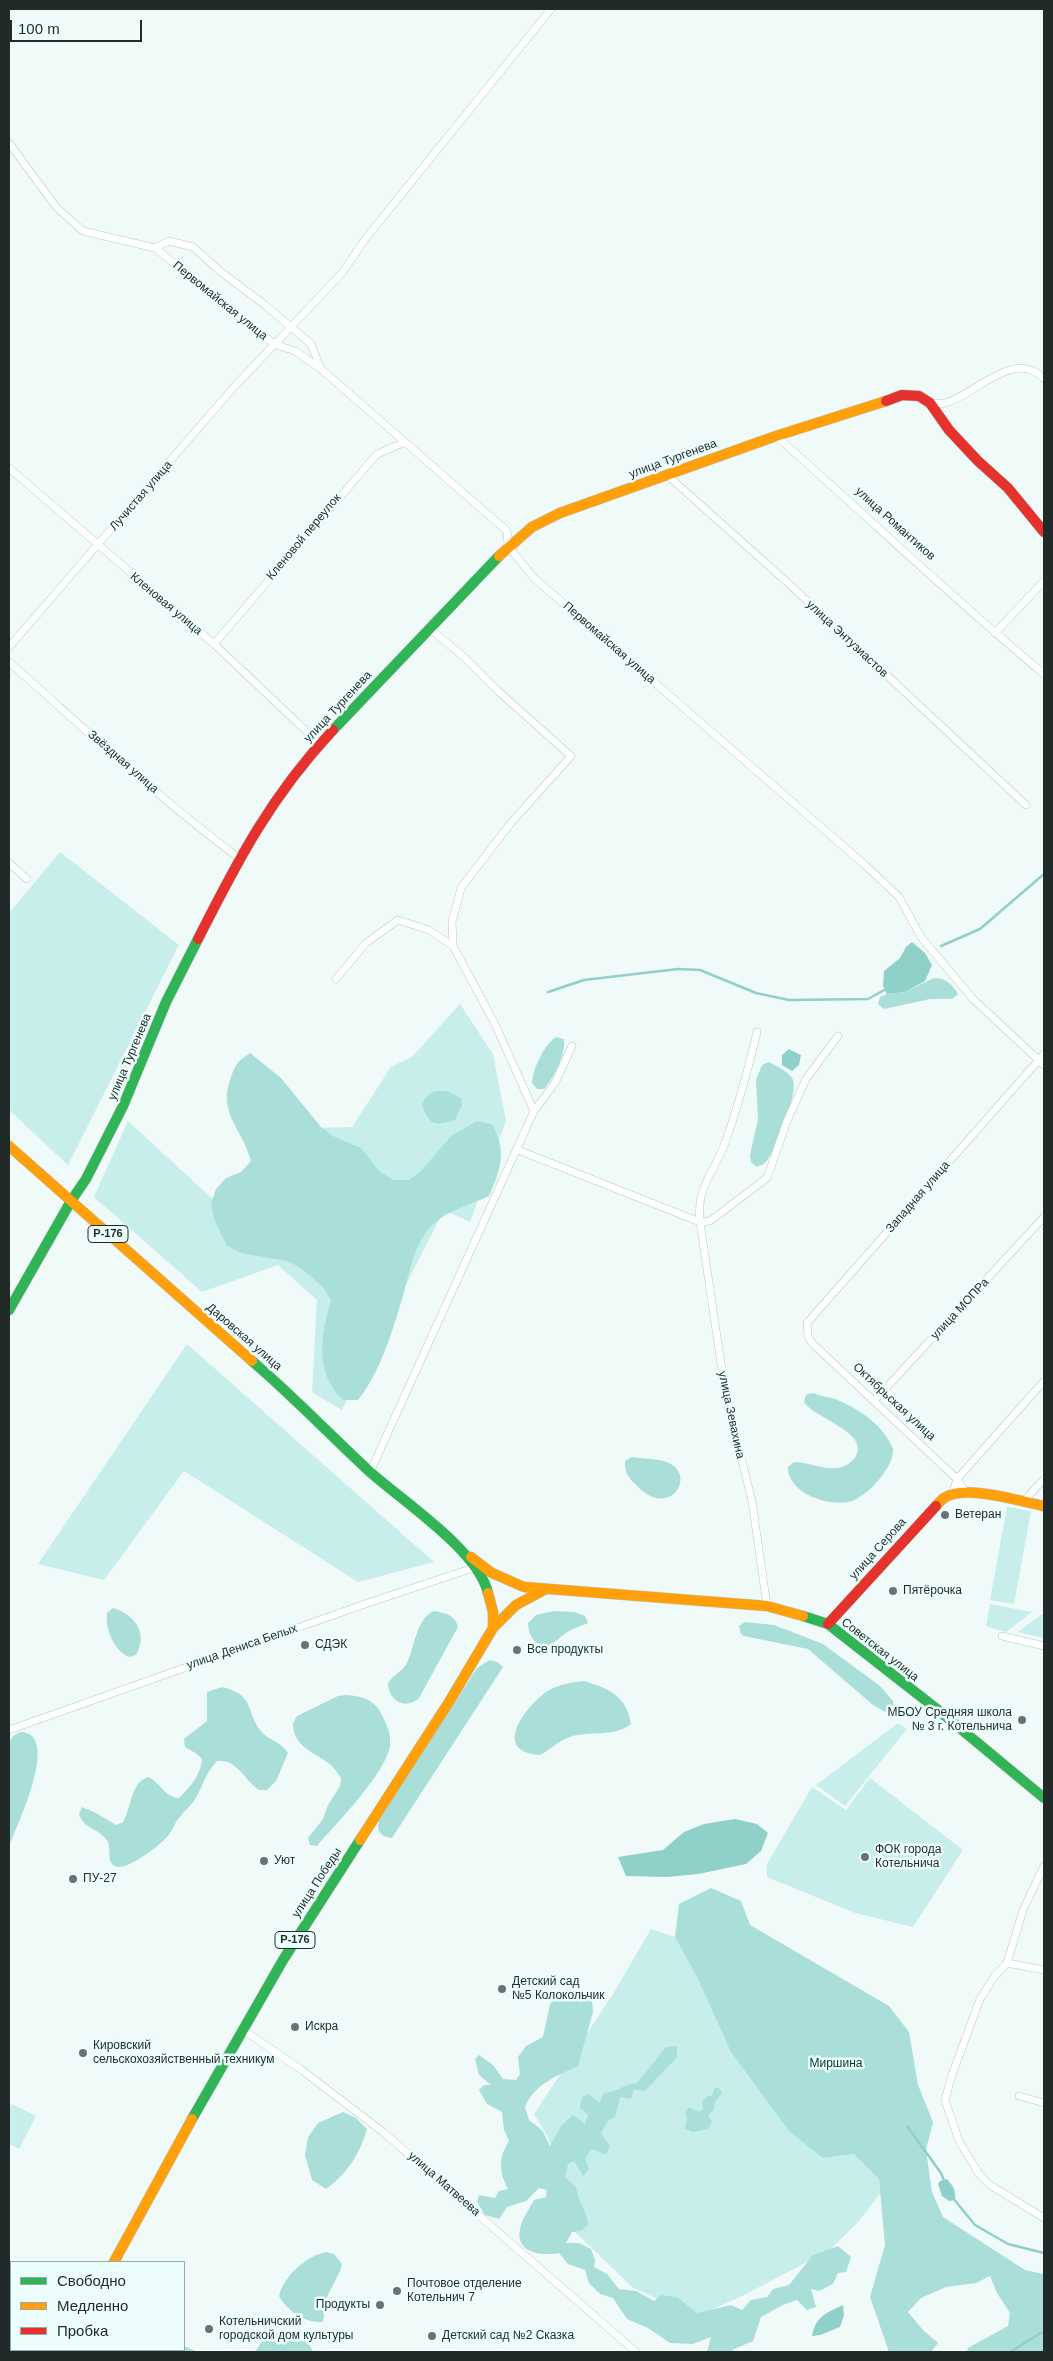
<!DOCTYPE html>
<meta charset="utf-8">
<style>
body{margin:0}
#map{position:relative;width:1053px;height:2361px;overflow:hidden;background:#f0faf8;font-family:Helvetica,sans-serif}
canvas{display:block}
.frame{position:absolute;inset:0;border:10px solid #1f2a29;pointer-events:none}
.legend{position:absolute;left:10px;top:2261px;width:175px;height:90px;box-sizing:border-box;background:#ecfefc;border:1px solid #9aa9a8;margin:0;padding:6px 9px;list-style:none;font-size:15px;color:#1f2a29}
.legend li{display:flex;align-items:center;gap:10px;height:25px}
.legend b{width:25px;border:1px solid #9aa9a8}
.scale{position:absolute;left:10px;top:20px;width:132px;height:22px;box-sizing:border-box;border:2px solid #1f2a29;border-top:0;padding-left:6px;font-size:15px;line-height:18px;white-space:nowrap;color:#1f2a29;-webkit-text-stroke:4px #ecfefc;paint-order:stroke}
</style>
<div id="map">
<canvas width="1053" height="2361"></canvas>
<div class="frame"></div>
<ul class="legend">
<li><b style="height:6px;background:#30b455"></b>Свободно</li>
<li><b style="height:6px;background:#ff9f0a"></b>Медленно</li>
<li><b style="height:6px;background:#e5322d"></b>Пробка</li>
</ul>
<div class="scale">100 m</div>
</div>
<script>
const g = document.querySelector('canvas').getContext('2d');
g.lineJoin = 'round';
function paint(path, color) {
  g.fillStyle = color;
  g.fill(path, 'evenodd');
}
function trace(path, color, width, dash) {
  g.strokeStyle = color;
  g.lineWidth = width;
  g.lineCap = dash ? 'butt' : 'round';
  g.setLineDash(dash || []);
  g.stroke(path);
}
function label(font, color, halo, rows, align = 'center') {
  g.font = font + ' Helvetica,sans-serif';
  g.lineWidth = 5;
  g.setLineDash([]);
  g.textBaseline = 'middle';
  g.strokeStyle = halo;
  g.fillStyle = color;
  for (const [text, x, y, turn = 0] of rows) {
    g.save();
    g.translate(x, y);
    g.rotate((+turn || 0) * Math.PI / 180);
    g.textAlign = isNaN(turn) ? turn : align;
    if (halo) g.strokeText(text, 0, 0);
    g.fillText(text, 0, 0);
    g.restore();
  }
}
const green = new Path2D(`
 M60 852 179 945 68 1165 9 1110V913Z
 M460 1004 493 1054 506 1121 470 1222 444 1210 342 1410 312 1392 317 1300 278 1265 202 1292 94 1197 128 1121 230 1215 317 1128 352 1127 391 1067 413 1056Z
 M187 1344 434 1562 358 1582 184 1471 104 1580 38 1564Z
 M1007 1507 1031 1511 1014 1604 990 1600Z
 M990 1604 1032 1612 1006 1632 986 1626Z
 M1042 1614 1044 1615V1638L1018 1632Z
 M898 1723 907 1729 845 1806 816 1785Z
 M870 1778 963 1850 913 1927 855 1913 767 1877V1864L812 1787 846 1810Z
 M651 1929 675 1937 699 1981 822 2158 854 2154 879 2179 880 2194 859 2221 830 2250 742 2296 696 2317 632 2287 573 2230 549 2139 534 2114 613 1994Z
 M12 2104 36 2116 19 2149 9 2144V2110Z`);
const forest = new Path2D(`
 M934 978C946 978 952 984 958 994L952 999H930L884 1009 878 1004 880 997 887 994 905 992Z
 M556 1037 564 1039C566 1054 554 1078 544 1089H537L532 1083C533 1068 544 1045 556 1037Z
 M250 1053 281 1078 321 1127 333 1136 361 1148 380 1172 394 1180H409L421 1171 451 1136 477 1121 492 1124C507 1151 501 1169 489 1196 473 1204 448 1210 435 1223 415 1240 411 1267 404 1292 394 1326 381 1372 358 1400H343C314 1373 321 1335 331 1300L323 1287 301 1268 287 1261 241 1253 227 1246 214 1219 211 1204 216 1189 226 1178 241 1172 251 1161C242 1127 217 1114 231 1077 236 1063 238 1061 250 1053Z
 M769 1062C776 1066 790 1072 793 1080 798 1094 776 1153 764 1164 764 1164 758 1166 757 1167L751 1162 750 1155 758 1119 756 1080 762 1065Z
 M439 1091H447L461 1098 462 1105 455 1120C434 1126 430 1126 422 1105 426 1096 429 1092 439 1091Z
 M813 1393C822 1397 832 1397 840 1401 862 1411 884 1426 893 1449 893 1461 888 1467 881 1477 873 1487 864 1496 852 1501 830 1508 787 1493 788 1467L794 1462C808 1462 823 1470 837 1468 843 1468 853 1462 856 1456 870 1433 814 1418 804 1402L806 1395Z
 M632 1457C642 1459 653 1458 663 1461 700 1470 672 1521 638 1487 630 1479 624 1474 625 1461Z
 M113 1608C134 1614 149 1633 136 1655L129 1657C114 1651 105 1629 107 1613Z
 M434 1611C446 1613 455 1615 458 1627L419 1698C405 1711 388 1700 388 1683 393 1675 403 1671 407 1663 415 1646 416 1619 434 1611Z
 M554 1611 574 1612 585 1616 588 1623C581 1626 572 1629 566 1633 560 1637 555 1643 549 1645 536 1650 528 1634 528 1623L536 1615Z
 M745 1622 774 1625 823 1644 880 1686 893 1701 894 1712 887 1713 873 1705 808 1649 744 1636 741 1634 739 1626Z
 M490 1660 497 1662 503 1667 392 1838C380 1837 375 1829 380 1818L477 1668Z
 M584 1681C608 1688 627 1696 631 1724 613 1738 590 1730 570 1737 559 1740 550 1750 540 1755 491 1752 525 1707 546 1692 557 1685 571 1682 584 1681Z
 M222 1687C256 1695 245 1712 261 1731 269 1741 281 1741 288 1753L276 1781 267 1790H259C244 1780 237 1759 217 1761 204 1775 203 1787 194 1801 190 1807 183 1812 179 1818 174 1824 172 1832 167 1837 159 1846 126 1872 115 1866 105 1861 113 1847 106 1839 97 1828 84 1829 79 1814L82 1807 96 1813 116 1825 123 1822C132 1807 130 1783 148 1777 161 1782 163 1797 179 1798 190 1787 201 1775 202 1759L197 1754 185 1747 184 1739 207 1721V1692Z
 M346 1695C362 1696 376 1700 383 1717 388 1727 391 1735 390 1746 386 1773 336 1824 317 1846L310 1845 308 1838 323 1819 328 1805 340 1786 341 1778C338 1774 335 1769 331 1765 315 1752 293 1748 293 1723L297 1716 338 1696Z
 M20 1732C62 1732 17 1826 9 1846V1743L13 1736Z
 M711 1888 741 1901 750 1925 889 2006 909 2032 918 2085 933 2122 926 2150 932 2192 943 2217 1025 2270 1044 2274V2352H967L968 2348 1008 2326 1010 2313 997 2293 990 2276 976 2283 946 2287 921 2298 908 2312 923 2330 938 2343 931 2352H889L870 2297 885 2245 879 2179 854 2154 823 2158 789 2131 731 2052 699 1981 675 1937 679 1904Z
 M567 1989 583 1993 592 2000 593 2012 578 2066C556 2076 535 2084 525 2107L529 2120 542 2130 550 2146 562 2125 573 2115 585 2124 588 2115 580 2108 582 2097 589 2094 599 2103 604 2093C618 2092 624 2084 637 2083L666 2047 677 2046V2057L645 2091 634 2089 631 2099 620 2097 615 2117 608 2121 601 2133 610 2146 606 2155 592 2149 585 2158 589 2169 583 2176 574 2161 568 2164 565 2177 576 2187C578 2203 587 2209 588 2225L581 2231 572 2232 566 2243H579L591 2249 595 2260 594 2267 607 2274 619 2289 636 2291 654 2301 661 2295 677 2297 697 2313 731 2305 742 2310 751 2300 767 2297 773 2289 789 2285 813 2255 838 2246 851 2257 846 2272 838 2273 833 2284 819 2291 811 2289 816 2307 807 2310 797 2300 783 2305 761 2317 753 2341 732 2350 734 2352H707L711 2337 693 2344 670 2343 648 2328 627 2319 613 2298 600 2294 589 2283 585 2270 568 2264 559 2253C543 2256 515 2254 520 2229 522 2219 529 2209 534 2200L546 2197 547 2190 539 2188 526 2201 507 2207 499 2219 485 2215 477 2202 479 2195 495 2198 499 2191 508 2189C499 2172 498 2158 509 2141L504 2130 502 2112 487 2104 479 2090 484 2085H491L479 2075 475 2059 479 2055 493 2065 503 2079 516 2080 520 2074 518 2057 526 2046 543 2037 550 2004Z
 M718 2087 722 2093 715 2102 714 2110 708 2115 712 2122 708 2129 693 2132 685 2129 687 2117 685 2113 689 2107 699 2112 703 2109 702 2102 707 2096H712L714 2089Z
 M343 2112 356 2118 367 2129C360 2154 347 2174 326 2189L312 2180 305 2155 308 2137 318 2123Z
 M326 2252 334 2254 342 2264 340 2271 326 2299 323 2322C305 2323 288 2312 279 2296 284 2276 306 2256 326 2252Z
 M278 2332C293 2334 308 2336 313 2352H255C261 2342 266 2335 278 2332Z
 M184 2346 198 2352H97L96 2350H184Z`);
const water = new Path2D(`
 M912 942 925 953 932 965 925 981 905 992 887 994 883 986 884 971 900 958 906 947Z
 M789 1049 801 1055 799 1065 792 1071 782 1065V1055Z
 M735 1819 757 1824 768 1833 761 1851 746 1864 698 1874 667 1877 626 1876 618 1857 663 1850 684 1832 704 1824Z
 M947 2179C953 2186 956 2190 955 2200L949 2201 942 2196 938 2184 940 2181Z
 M843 2305 844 2315 840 2327 820 2335 812 2336C816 2316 826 2313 843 2305Z`);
const stream = new Path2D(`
 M941 946 980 929 1044 874
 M548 992 584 980 678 969 700 970 756 993 789 1000 868 999 888 988
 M907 2126 941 2173 945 2183
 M953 2198 975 2225 1008 2244 1044 2253
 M1010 2352 1044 2331`);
const street = new Path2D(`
 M9 143 57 208 83 231 155 248 169 241 193 247 221 272 265 305 311 344 321 369
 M155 248 274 344 295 351 321 369 507 531 508 546 534 578 865 865 899 897 921 937 973 999 1044 1065
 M930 403C935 403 941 404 945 403 974 396 1015 347 1044 379
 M776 436C866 515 952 598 1044 674
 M9 468 214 644 320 744
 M666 474 788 583 1026 805
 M429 628 465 658 498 691 571 756 510 824 461 888 452 922 453 946 494 1022 534 1111
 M995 633 1044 581
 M214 644 377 454 403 443
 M9 647 234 387 342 273 366 238 551 9
 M9 662C84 728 158 798 239 858
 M9 863 27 879
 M336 979 366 943 398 920 429 930 453 946
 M757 1032C748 1070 738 1107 725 1143 714 1173 696 1187 700 1222L710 1221 767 1178 787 1121 806 1079 838 1036
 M518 1150 700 1222 726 1397 752 1501 767 1606
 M875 1400 1044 1217
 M370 1472 534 1111 555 1083 572 1046
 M966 1492 957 1479 813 1344 808 1337 807 1323 1044 1054
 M952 1495 957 1479 1044 1381
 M1023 1502 1044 1479
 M1002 1636 1044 1646
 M9 1730 362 1605 476 1567
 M1044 1866 1023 1910 1007 1963 994 1977 980 1999 952 2075 945 2100 959 2141 979 2174 990 2185 1044 2218
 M1007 1963 1044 1970
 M242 2029 303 2071 383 2132 636 2352
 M1019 2096 1044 2103`);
const fast = new Path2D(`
 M333 730 499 556
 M9 1310 71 1201 86 1179 123 1106 166 1002 198 939
 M252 1361C293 1396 330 1435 369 1471 402 1501 478 1550 488 1593
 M803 1616 828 1624 938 1710 1044 1798
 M192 2119 283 1960 360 1840
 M77 2352 78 2350`);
const slow = new Path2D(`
 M499 556 532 527 560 513 776 436 886 401
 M9 1146 252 1361
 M936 1506C938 1504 941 1500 944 1498 966 1484 1019 1501 1044 1506
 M471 1557 492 1573 524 1587 767 1606 803 1616
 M493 1628 516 1605 544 1590
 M360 1840 449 1702 493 1628V1612L488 1593
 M114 2262 192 2119`);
const jam = new Path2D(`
 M886 401 902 395 919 396 930 403 949 430 978 461 1008 488 1044 532
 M198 939C238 860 271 796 333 730
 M828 1624 936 1506`);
const markers = [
 [945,1515,5,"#687371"],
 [893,1591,5,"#687371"],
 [305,1645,5,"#687371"],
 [517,1650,5,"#687371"],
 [1022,1720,5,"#687371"],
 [865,1857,5,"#687371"],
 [264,1861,5,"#687371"],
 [73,1879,5,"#687371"],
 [502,1989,5,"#687371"],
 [295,2027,5,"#687371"],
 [83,2053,5,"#687371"],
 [397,2291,5,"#687371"],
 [380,2305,5,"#687371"],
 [209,2329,5,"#687371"],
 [432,2336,5,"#687371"]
];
const shields = [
 [108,1234,40],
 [295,1940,40]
];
const shieldNames = [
 ["Р-176",108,1234],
 ["Р-176",295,1940]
];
const streetNames = [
 ["Первомайская улица",220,301,39],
 ["улица Тургенева",673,459,-20],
 ["Лучистая улица",141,496,-49],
 ["улица Романтиков",895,524,42],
 ["Кленовой переулок",304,537,-50],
 ["Кленовая улица",166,604,40],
 ["улица Энтузиастов",847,639,43],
 ["Первомайская улица",609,643,41],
 ["улица Тургенева",338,707,-47],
 ["Звёздная улица",123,762,41],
 ["улица Тургенева",130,1057,-67],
 ["Западная улица",918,1197,-49],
 ["улица МОПРа",960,1309,-47],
 ["Даровская улица",244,1337,41],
 ["Октябрьская улица",894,1402,43],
 ["улица Зевахина",731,1415,78],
 ["улица Серова",878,1549,-48],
 ["улица Дениса Белых",242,1647,-19],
 ["Советская улица",880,1650,38],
 ["улица Победы",317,1883,-57],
 ["улица Матвеева",444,2184,41]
];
const poiNames = [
 ["Ветеран",955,1515],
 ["Пятёрочка",903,1591],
 ["СДЭК",315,1645],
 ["Все продукты",527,1650],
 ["МБОУ Средняя школа",1012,1713,"right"],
 ["№ 3 г. Котельнича",1012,1727,"right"],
 ["ФОК города",875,1850],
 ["Котельнича",875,1864],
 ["Уют",274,1861],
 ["ПУ-27",83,1879],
 ["Детский сад",512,1982],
 ["№5 Колокольчик",512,1996],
 ["Искра",305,2027],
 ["Кировский",93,2046],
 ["сельскохозяйственный техникум",93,2060],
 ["Почтовое отделение",407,2284],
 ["Котельнич 7",407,2298],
 ["Продукты",370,2305,"right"],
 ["Котельничский",219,2322],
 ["городской дом культуры",219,2336],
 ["Детский сад №2 Сказка",442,2336]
];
const parkNames = [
 ["Миршина",836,2064]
];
paint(green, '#c7eeea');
paint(forest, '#aadfd9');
paint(water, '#8fd0c9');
trace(stream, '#8fd0c9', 2.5);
trace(street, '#bdc8c6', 8);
trace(fast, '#bdc8c6', 11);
trace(slow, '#bdc8c6', 11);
trace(jam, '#bdc8c6', 11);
trace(street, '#fdfefe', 7);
trace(fast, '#30b455', 10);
trace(slow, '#ff9f0a', 10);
trace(jam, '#e5322d', 10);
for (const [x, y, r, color] of markers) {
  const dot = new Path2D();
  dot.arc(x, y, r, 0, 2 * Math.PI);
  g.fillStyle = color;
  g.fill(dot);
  trace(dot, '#ecfefc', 2);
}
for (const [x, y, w] of shields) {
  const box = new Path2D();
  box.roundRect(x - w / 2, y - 8.5, w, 17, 4);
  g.fillStyle = '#ecfefc';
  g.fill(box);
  trace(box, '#1f2a29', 1);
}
label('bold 11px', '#1f2a29', null, shieldNames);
label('12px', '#1f2a29', '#ecfefc', streetNames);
label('12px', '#1f2a29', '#ecfefc', poiNames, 'left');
label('12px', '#05322e', '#ecfefc', parkNames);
</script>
